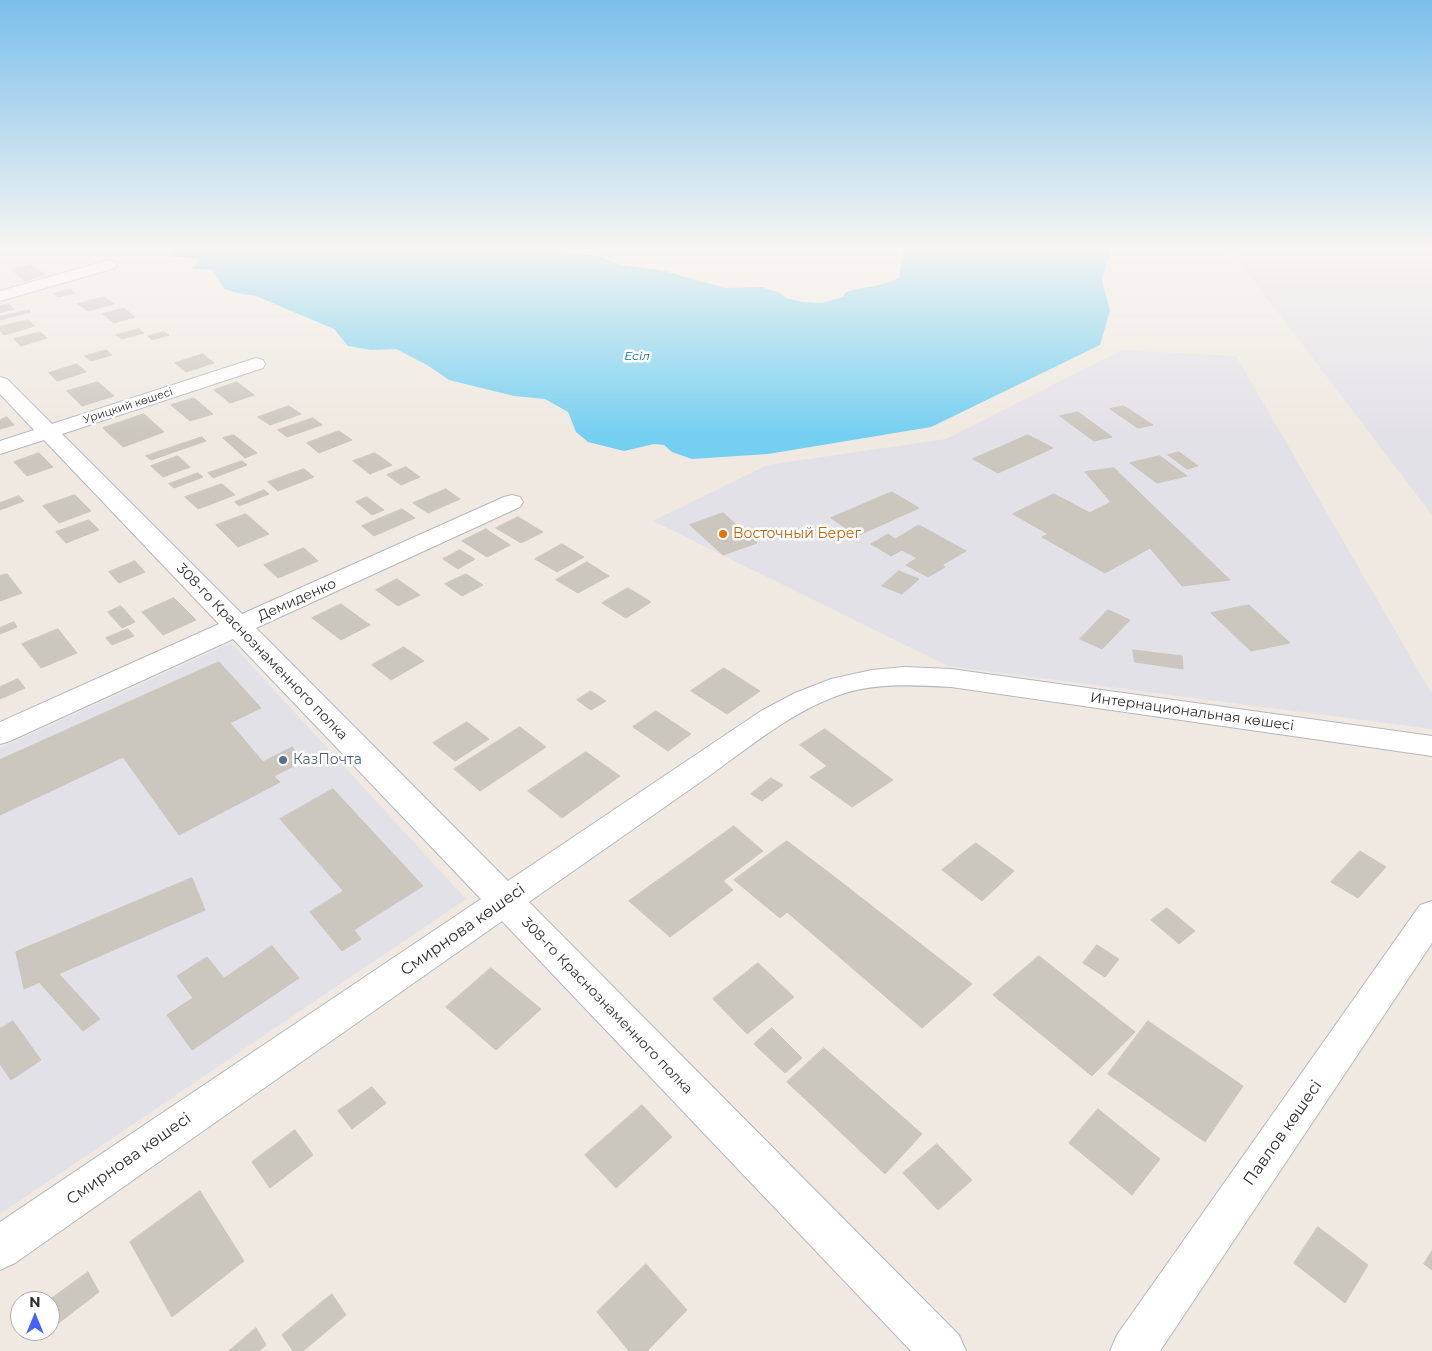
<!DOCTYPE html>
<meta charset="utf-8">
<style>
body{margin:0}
#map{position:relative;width:1432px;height:1351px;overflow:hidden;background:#efe9e1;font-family:Montserrat,sans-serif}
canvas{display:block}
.north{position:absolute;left:10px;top:1291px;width:50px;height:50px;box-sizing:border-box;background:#fff;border:1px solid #ababab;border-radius:50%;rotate:0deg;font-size:14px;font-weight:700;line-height:20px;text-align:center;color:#2e2e2e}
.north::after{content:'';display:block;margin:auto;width:18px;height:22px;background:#4264fb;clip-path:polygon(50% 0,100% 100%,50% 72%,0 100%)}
</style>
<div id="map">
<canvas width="1432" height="1351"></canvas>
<div class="north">N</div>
</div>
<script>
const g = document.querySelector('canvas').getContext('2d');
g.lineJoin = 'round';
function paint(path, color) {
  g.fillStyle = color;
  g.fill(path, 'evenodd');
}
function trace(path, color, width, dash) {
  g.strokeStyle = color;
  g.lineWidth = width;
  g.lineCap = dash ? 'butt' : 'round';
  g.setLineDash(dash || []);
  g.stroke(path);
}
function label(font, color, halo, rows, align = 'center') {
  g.font = font + ' Montserrat,sans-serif';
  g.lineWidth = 5;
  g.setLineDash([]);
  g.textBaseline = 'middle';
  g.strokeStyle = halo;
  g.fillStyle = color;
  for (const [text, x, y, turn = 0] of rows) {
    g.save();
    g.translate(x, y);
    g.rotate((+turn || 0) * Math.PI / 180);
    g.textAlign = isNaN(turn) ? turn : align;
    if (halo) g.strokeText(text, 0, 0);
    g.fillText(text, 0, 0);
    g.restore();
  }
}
const industrial = new Path2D(`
 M1228 247H1432V515Z
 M1122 350 1236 356 1432 694V729L948 666 653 521 767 465 946 439Z
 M231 643 466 899 0 1214V748Z`);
const water = new Path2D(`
 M168 247H532L597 256 622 265 661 270 725 288 762 287 780 293 786 298 802 302 822 303 843 297 846 292C864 287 883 286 899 278L904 247H1112L1102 281 1110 310 1100 345 931 427 768 454 692 459 672 452 664 445 654 444 624 451 588 442 576 432 568 412 545 399 514 396 449 380 427 365 396 349 371 350 348 346 334 329 256 296 241 294 225 289 212 270 193 269 192 267 198 262 197 259 169 256 173 250Z`);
const building = new Path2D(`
 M32 265 45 275 25 281 12 270Z
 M71 289 75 293 58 297 54 294Z
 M104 297 114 304 88 311 78 304Z
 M9 304 14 309 0 313V306Z
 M124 308 135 317 114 323 103 314Z
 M29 310 31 312 0 320V317Z
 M28 320 35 326 4 335 0 330V327Z
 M139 329 144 333 122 339 116 335Z
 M40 332 47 338 21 346 14 339Z
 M164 332 169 335 152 340 148 336Z
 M106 350 112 355 91 361 85 356Z
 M203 354 214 363 186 372 175 363Z
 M77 364 86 372 57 381 49 373Z
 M98 382 114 396 82 406 67 391Z
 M237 382 254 395 230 403 214 390Z
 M194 398 213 414 190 421 171 405Z
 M289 406 301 414 270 425 258 417Z
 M1124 406 1153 425 1138 428 1110 409Z
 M1078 412 1112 437 1094 441 1060 416Z
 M144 414 164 432 123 447 103 428Z
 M7 417 14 425 0 429V420Z
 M313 418 322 425 287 437 278 430Z
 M339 431 352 440 319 453 307 443Z
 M234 435 257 453 245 458 223 438Z
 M1028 435 1053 448 998 473 973 459Z
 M202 437 206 441 151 460 146 456Z
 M1179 452 1198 466 1187 469 1168 455Z
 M39 453 53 467 27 476 14 462Z
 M375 453 392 465 370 474 353 461Z
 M178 456 190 467 163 477 151 466Z
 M1160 456 1187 476 1157 483 1130 463Z
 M242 461 247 465 213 478 208 473Z
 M406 467 420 477 401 485 387 475Z
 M1114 468 1230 580 1182 586 1150 548 1105 573 1042 537 1111 502 1085 472Z
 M304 469 314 477 278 491 268 482Z
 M198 473 203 477 174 488 169 484Z
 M222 484 235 495 198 509 185 497Z
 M446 489 460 499 428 513 413 503Z
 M264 490 269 494 239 506 235 502Z
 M892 492 919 508 857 536 831 518Z
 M1054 494 1090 513 1048 534 1013 514Z
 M75 495 91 511 59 523 43 506Z
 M19 496 24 501 0 510V503Z
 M367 497 384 510 372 515 356 502Z
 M402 509 415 518 374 536 362 526Z
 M723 513 757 543 723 555 690 525Z
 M246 514 269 534 238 547 216 525Z
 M518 517 543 532 521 543 496 528Z
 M89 520 99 530 66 543 56 532Z
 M919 525 966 551 942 565 945 567 928 577 906 565 917 558 902 550 891 556 871 544 888 534 895 539Z
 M486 529 510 545 487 557 462 541Z
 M562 544 584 557 557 572 535 559Z
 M304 548 318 561 278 578 264 565Z
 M460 550 475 559 458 569 443 559Z
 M135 561 145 572 119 583 109 572Z
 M587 562 609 576 578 593 556 580Z
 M899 571 919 579 902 594 882 586Z
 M7 574 22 593 0 601V576Z
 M466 574 483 585 462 596 445 584Z
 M397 579 420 595 398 606 376 590Z
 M628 588 651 602 626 618 602 603Z
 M174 598 196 620 163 635 142 612Z
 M341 604 370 625 341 640 312 618Z
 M1249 605 1290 643 1251 651 1211 613Z
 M121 606 135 622 122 628 108 612Z
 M1108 610 1130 620 1102 649 1080 639Z
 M14 622 17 627 0 634V628Z
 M58 629 77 653 41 668 22 644Z
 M128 629 134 636 112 645 106 638Z
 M404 647 424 661 391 680 372 665Z
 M1133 650 1182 656 1183 669 1135 662Z
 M219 662 261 708 184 745 145 695Z
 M724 668 760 691 727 714 691 691Z
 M18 679 25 688 0 699V687Z
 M591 691 606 701 591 710 577 700Z
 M145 695 184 745 230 723 263 762 292 747 304 761 274 776 280 782 179 835 123 757 0 815V760Z
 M656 711 691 734 668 751 633 727Z
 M467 722 489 739 455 761 433 743Z
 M520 727 546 747 480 791 454 769Z
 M825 729 893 780 852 807 810 777 827 766 800 745Z
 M586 752 620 776 562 818 528 791Z
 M771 778 783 785 762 801 751 794Z
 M333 789 423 886 369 920 280 819Z
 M734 826 763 851 723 881 733 890 670 937 629 901Z
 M787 841 832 875 780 918 734 880Z
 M976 843 1014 871 982 901 942 870Z
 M1360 851 1386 867 1358 898 1331 882Z
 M832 875 972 984 922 1028 787 912Z
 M192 878 205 910 24 989 16 952Z
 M344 891 369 920 354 930 361 939 342 951 310 912Z
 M1167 908 1195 931 1179 944 1151 920Z
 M1097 945 1119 959 1105 977 1083 963Z
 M272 946 299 978 192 1050 167 1015 193 998 177 976 207 957 224 978Z
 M1039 956 1135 1032 1092 1076 993 995Z
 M758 963 794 997 747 1034 713 999Z
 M491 968 541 1009 496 1050 446 1007Z
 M59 974 100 1019 83 1031 40 983Z
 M13 1021 41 1060 11 1080 0 1064V1029Z
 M1148 1021 1243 1086 1205 1142 1108 1074Z
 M772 1028 802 1058 785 1073 754 1044Z
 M824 1048 922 1134 885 1174 787 1082Z
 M372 1087 386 1103 352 1129 338 1111Z
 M642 1105 672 1137 616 1188 585 1155Z
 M1098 1109 1160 1159 1132 1195 1069 1143Z
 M295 1130 313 1155 270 1188 252 1162Z
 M937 1144 972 1180 938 1210 903 1173Z
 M200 1191 244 1261 172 1317 130 1242Z
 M1318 1227 1368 1265 1345 1303 1294 1263Z
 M1432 1251V1270L1424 1264Z
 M646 1264 687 1310 647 1351H629L597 1312Z
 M88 1272 99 1292 56 1325 50 1313V1301H48Z
 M332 1294 346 1315 303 1351H293L282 1335Z
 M256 1328 266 1345 259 1351H229Z`);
const minor = new Path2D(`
 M109 260 115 262 117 265 115 268 0 301V291Z
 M256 358 263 360 265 364 263 368 62 434 242 614 504 497 512 495 520 497 523 502 520 507 256 628 508 881 761 711 795 693 831 679 872 670 904 667 951 669 1432 736V756L951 687C916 685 879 683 845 693 795 709 752 745 709 776 649 818 589 860 529 902L959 1335 966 1351H911L502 921 15 1263 0 1270V1222L481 899 233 639 10 741 0 744V722L219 624 44 440 0 454V441L34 430 0 394V377L7 379 52 424Z
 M1432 901V943L1160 1351H1110L1117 1335 1420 905Z`);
const markers = [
 [723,534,5,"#e8710a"],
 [283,760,5,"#5c6f8a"]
];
const farStreetnames = [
 ["Урицкий көшесі",128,406,-18]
];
const farWaternames = [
 ["Есіл",637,356]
];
const foodNames = [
 ["Восточный Берег",733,534]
];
const streetNames = [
 ["Демиденко",297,600,-24],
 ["308-го Краснознаменного полка",262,652,46],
 ["Интернациональная көшесі",1192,712,8],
 ["308-го Краснознаменного полка",607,1006,46]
];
const serviceNames = [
 ["КазПочта",293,760]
];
const nearStreetnames = [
 ["Смирнова көшесі",463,930,-35],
 ["Павлов көшесі",1283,1133,-55],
 ["Смирнова көшесі",129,1159,-35]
];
paint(industrial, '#e3e1e8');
paint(water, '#75cff0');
paint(building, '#cbc7bf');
trace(building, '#cbc5ba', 1);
trace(minor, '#b4b7c1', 2);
paint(minor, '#fff');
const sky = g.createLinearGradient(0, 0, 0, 436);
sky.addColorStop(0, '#7abfeb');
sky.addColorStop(0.57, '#f8f5f2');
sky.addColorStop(1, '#f8f5f200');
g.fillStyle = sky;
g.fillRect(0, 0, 1432, 436);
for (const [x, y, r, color] of markers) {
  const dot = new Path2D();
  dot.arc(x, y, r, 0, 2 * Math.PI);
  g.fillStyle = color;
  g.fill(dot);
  trace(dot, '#fff', 2);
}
label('11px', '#2e2e2e', '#fff', farStreetnames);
label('italic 12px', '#0d6fa3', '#fff', farWaternames);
label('14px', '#c56008', '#fff', foodNames, 'left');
label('14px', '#2e2e2e', '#fff', streetNames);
label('14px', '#4e5e75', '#fff', serviceNames, 'left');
label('16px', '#2e2e2e', '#fff', nearStreetnames);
</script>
